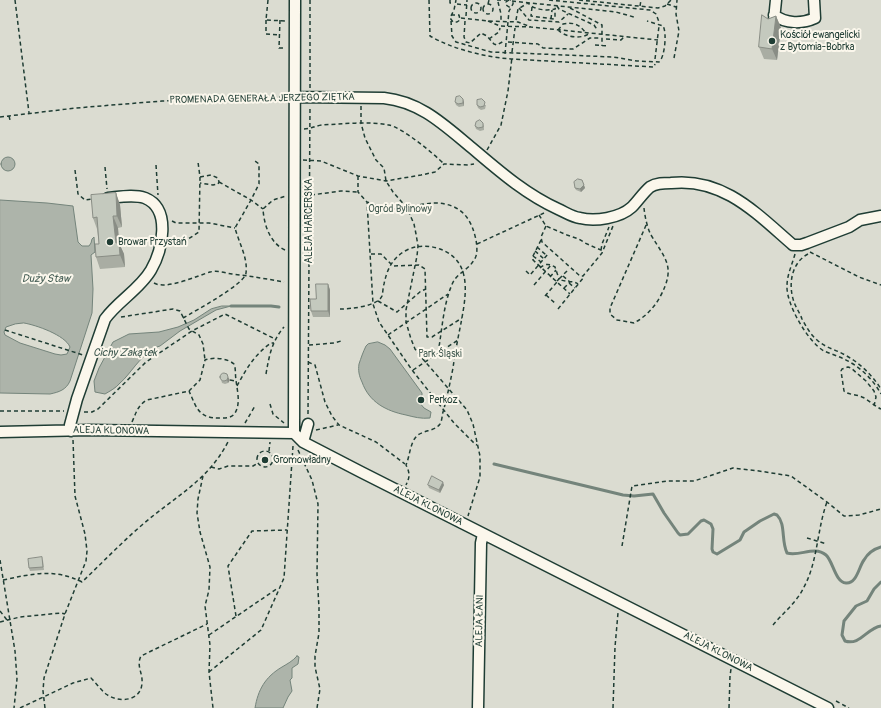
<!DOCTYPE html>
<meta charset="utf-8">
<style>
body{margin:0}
canvas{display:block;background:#fbf7ec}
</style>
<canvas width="881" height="708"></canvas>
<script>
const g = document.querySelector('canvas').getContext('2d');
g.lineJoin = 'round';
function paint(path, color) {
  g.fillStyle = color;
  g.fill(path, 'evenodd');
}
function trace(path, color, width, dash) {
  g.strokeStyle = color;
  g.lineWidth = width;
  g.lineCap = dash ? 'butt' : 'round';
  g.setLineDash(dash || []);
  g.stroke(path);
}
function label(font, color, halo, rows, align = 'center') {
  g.font = font + ' Pangolin,sans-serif';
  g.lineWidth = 4;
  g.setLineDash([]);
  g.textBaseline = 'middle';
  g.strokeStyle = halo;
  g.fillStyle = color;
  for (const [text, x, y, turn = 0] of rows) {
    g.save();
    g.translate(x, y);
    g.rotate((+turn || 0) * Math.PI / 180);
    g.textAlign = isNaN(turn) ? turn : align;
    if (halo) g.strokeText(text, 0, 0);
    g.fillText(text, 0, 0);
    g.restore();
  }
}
const green = new Path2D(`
 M0 0H881V708H0Z`);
const water = new Path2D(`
 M1 164a7 7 0 1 1 14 0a7 7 0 1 1-14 0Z
 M0 200 47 203 73 206 78 242 82 246H89L91 243 92 239 94 237 95 252 91 255 93 289 92 313 70 381C66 390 59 392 50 394L0 393ZM24 323C36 325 65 335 70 347L67 354 61 355 55 354 20 343 5 335 4 332 6 327 15 324Z
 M222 306H231L216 310 180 331 160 346 154 348 153 351C141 354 130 375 120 383 116 388 110 391 105 394L95 392 94 381 99 368 113 342 129 334 159 332 178 327 194 320 211 309Z
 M378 342 385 345 390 349 422 393V395L419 402 424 408 431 412 430 418C421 419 414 417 406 415 386 411 369 402 362 382 359 376 358 370 359 364 361 358 363 352 366 346L368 344Z
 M297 656 299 657 298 664 292 668V678L290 680 292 691 288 697 283 708H255C258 690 265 677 282 667 287 664 293 661 297 656Z`);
const stream = new Path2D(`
 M231 306H271L279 307
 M494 464 623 495 634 496 653 494 664 513 678 533 680 535 688 534 701 521 704 520 711 524 713 529 712 549 713 552 717 554 740 540 744 532 760 521 774 514 777 515C786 524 781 541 787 553 800 557 814 545 826 555 833 561 835 582 846 583 857 584 859 566 864 560 868 553 874 549 881 547
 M881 582 874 589 867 601 856 606 844 621 842 635 845 641C860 646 867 628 881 626`);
const path = new Path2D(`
 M15 0 29 113
 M268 0 266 20 286 21
 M429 0 430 36C452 49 485 57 511 59L654 67 655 64
 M450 0V3H451
 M497 0H507
 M509 0 506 2V5L509 7H512
 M549 0 650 10 656 14 659 22
 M579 0 658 8 665 6 671 0
 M512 1 616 12 634 17
 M498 2 501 14V20
 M471 8a5 5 0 1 1 10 0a5 5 0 1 1-10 0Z
 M483 9a5 5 0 1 1 10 0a5 5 0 1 1-10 0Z
 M457 4 467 5
 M488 4 489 0
 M667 4 676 7
 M557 6 559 9 594 25 596 28 597 31
 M640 6 641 0
 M532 7 531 16 554 19 555 18V9
 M519 8 529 20 559 22 568 14
 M570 8 602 25V46
 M451 15H459L460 20 457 22H453L450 18 454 10 456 0
 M466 16 467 0
 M461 18 488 21 518 22 531 27
 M551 19 552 10
 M266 20V34L279 35
 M280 20 279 48H286
 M516 20 518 9 528 3C534 10 547 11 555 9L556 6
 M451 21 452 36 456 42 491 52 613 57 637 61 659 62C665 57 667 32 663 26L647 21
 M465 21 464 37 466 42 470 43 481 33 487 36 494 44 497 45 504 41
 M488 21 500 26 531 27 658 40
 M558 30C565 37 581 40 590 33
 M558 30 563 24C573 22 579 24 585 32
 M489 39 499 32 500 28
 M606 39 621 40 624 37
 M508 42 538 44 543 48 573 49 590 38H601
 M595 45 609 46
 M512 52 515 28
 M505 54 509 11 513 4V2L510 0
 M674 58 679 31 676 14 677 0
 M655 59 659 26
 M310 88V0
 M361 106V123L365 138 376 160 384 168 386 181 393 192 407 208 414 224 416 234 418 246 417 256 406 310V322L411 339 415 349 422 358 467 410 473 424 480 456V477L468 516
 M9 116 10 120
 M0 117 76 108 162 101 285 97
 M304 129C310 129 315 126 322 125 341 124 370 121 389 125 403 128 434 154 444 164
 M487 150 501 125 508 91 512 57
 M303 160 321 161 358 176 386 181 421 175 435 172 444 164 468 165 474 164
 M156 165 158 195
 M105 167 107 189
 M75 170 78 194 85 200 93 199
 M358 176V192L367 202
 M200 177 211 175 218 178 219 182 218 184 213 185 200 183
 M219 182 251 200 263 209
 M304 196 341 191 358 192
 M644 208C645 217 647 227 651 235 666 260 676 267 660 297 654 308 645 317 634 323L617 320 610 314V308L647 223
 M539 215 546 226 567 235 579 239 585 243 603 251
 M172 221 176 223H209L235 228
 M546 226 541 237 542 242 580 276H583L602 253 613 226
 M541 240 533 256V260L570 294
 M477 244 544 213
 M170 245H179L199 232 200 177 198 162
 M537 247 546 255
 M285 250C270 243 264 225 263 209L273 200 286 196
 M601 250 602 244 609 227
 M535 251 544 259
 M810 252 859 277 881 285
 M371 254H381L393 266 419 265 425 269 427 337H432L462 318
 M795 254C792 265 787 275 787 286 786 304 808 342 824 351 831 354 838 356 844 359 859 366 873 379 881 394
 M808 254C791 263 788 285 794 302 796 308 800 313 802 319 806 326 810 334 816 339 825 348 835 349 845 355 860 363 872 375 881 389
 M533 256 541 262
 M540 268C545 263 550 264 555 267L559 279 557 281
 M526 271 530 275 548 254
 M567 271 559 279C566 283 573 280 578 284
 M563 276 570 282
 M550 277 556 270
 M154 283C166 290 197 276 210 272 218 270 225 273 232 274 250 276 267 279 284 282
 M569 283 575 288
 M534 285 551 265
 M564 288 570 282
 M546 295 556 304
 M545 296 557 282
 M378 301 397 312 421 291 426 289
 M340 309C351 309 378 306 382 296 383 292 383 287 384 284 387 269 393 257 407 250 417 245 429 245 440 249 473 261 466 296 461 323 458 338 455 353 453 368 450 383 447 398 443 412 442 416 442 421 440 424 435 431 425 430 418 435 410 441 410 456 406 465 410 473 410 477 406 485
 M558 309 584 277
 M121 317 173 309 180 311 189 329 199 335 203 344 205 360
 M183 318C195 311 245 284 246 273 248 258 239 243 235 228L251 200 259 184V164L255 161
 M5 330 83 355
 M388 335 448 294
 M309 345 334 343 341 341
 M438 353C442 331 443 307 451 287 456 272 467 272 474 260 478 255 477 246 476 240 472 221 464 208 445 204 432 200 410 208 396 209 386 209 377 205 367 202L373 304 379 322 412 370 454 423 475 444 477 445
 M308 362 315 365 325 402 332 416 339 425 376 442 405 464
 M413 370 458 340
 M266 374C269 356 272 341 284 327
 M230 380 236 381
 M237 386C246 369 255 354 271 343H274
 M270 404 273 414 284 423
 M874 406 876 397 874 391 866 381 851 368 848 367 842 369 841 371 844 391C848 395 856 394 862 397 869 400 874 406 881 409
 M0 411H64
 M84 412H92L98 409 146 362 192 331 225 314 275 339
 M308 414 310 106
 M132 422C136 413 138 405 147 400L189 391 200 380 205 360C213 357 227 358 234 364 236 369 235 374 236 380 237 390 241 403 235 413 232 418 226 418 221 418 199 419 197 409 189 391
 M245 423 255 406
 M316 430 338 425
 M298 450 312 480 318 504 317 574 319 608V633L315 656V667L320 689 317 708
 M257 459a8 8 0 1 1 16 0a8 8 0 1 1-16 0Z
 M269 451 270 442
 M211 467 219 469 228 466H253L258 463
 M203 476 198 499 197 513 200 532 210 567 209 590 205 606 210 645 209 672 213 708
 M807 538 827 544
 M622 546 632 486 668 481H694L733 468 759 471 791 476 827 502 844 516 859 515 881 509
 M0 560 15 651 17 679 14 708
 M3 580C32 574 54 568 82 582 102 563 121 543 142 525 174 497 207 482 228 442
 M0 611 7 620
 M236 616 228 566 252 531 287 530
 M0 622 20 617 61 613 65 614
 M773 625C783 613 797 602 804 587 818 561 817 529 827 502
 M209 635 278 588
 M209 672 261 630 284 578 293 446
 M836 701 849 708
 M20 708 73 683 91 678C96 683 101 690 106 694 118 703 141 702 142 683 143 673 136 666 141 656L207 624
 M45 708 43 691 44 678 65 614 86 561 87 551 85 534 75 496 73 440
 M613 708 615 647 618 613
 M729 708 730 676 731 669`);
const minor = new Path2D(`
 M774 15C786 24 802 24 815 18L814 0
 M774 20 776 0
 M295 97 384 98C421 102 444 125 472 148 498 170 525 194 558 209 565 212 572 217 580 218 595 222 620 218 632 207 638 201 643 193 650 187 656 183 664 183 671 183 723 177 757 214 793 245H801L807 243 849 227 860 220 881 216
 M71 431 70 425 77 399 105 319C118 301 140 289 151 270 162 251 172 209 145 198 134 194 119 197 108 198
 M0 432 90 430 294 433 303 442 361 472 828 708
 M294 433 295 0
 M303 442 308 424
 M478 708 481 543 483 534`);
const wall = new Path2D(`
 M776 16 781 28 777 60 764 59 759 47 768 19Z
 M455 102H464V106L459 107 456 105Z
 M477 105H486L485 109 481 110 478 108Z
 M483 123 484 126V130L480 131 476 129 475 126Z
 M582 180 585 188 581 192 576 190 575 188Z
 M116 193 120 205 122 227 118 228 119 243 124 254 125 267 100 269 96 257 99 244 97 229 93 218Z
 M328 284 330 290V317H313L311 311 316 299Z
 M220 376 230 380 228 383 225 384 222 383Z
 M428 485H444L440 493 429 488Z
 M43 560 44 570 30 571 29 568Z`);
const shadedWall = new Path2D(`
 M776 16 781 28 777 60 772 49Z
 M463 99 464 102V106L463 103Z
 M582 180 585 188 581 192 580 189Z
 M116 193 120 205 122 227 117 216Z
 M113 216 118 228 120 255 116 243Z
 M119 243 124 254 125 267 120 255Z
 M328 284 330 290V317L328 311Z
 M228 377 230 380 228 383 227 380Z
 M443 482 444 485 440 493 439 490Z`);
const building = new Path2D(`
 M762 15 768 19 776 16 772 49 759 47Z
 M460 96 463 99V103L458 104 455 102 456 97Z
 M482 99 485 102 484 106 480 107 477 105V100Z
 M480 120 483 123V127L478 128 475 126 476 122Z
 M578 179 582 180 584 185 580 189 575 188 574 182Z
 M116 193 117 216H113L116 243H119L120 255 96 257 95 244H99L97 217 93 218 91 195Z
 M316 284H328V311H311L310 299H316Z
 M220 377a4 4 0 1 1 8 0a4 4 0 1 1-8 0Z
 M432 476 443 482 439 490 428 485Z
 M42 557 43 567 29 568 28 559Z`);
const markers = [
 [772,41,4,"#1f3d34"],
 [110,242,4,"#1f3d34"],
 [421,400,4,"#1f3d34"],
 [265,460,4,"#1f3d34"]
];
const poiNames = [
 ["Kościół ewangelicki",780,35],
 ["z Bytomia-Bobrka",780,47],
 ["Browar Przystań",118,242],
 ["Perkoz",429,400],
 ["Gromowładny",273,460]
];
const streetNames = [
 ["PROMENADA GENERAŁA JERZEGO ZIĘTKA",262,99,-1],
 ["ALEJA HARCERSKA",309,221,-90],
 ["ALEJA KLONOWA",111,431,1],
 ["ALEJA KLONOWA",428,506,27],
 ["ALEJA ŁANI",480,621,-89],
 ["ALEJA KLONOWA",718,652,27]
];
const parkNames = [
 ["Ogród Bylinowy",400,209],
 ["Park Śląski",440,354]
];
const waterNames = [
 ["Duży Staw",46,279],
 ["Cichy Zakątek",125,353]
];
paint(green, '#dbdcd1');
paint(water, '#adb4aa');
trace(water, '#74847b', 1);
trace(stream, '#74847b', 3);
trace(minor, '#1f3d34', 13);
trace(path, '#1f3d34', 1.5, [4, 3]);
trace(minor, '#fbf7ec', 10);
paint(wall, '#a9ada3');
paint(shadedWall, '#898d85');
paint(building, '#c4c9be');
trace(building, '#898d85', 1);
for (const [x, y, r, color] of markers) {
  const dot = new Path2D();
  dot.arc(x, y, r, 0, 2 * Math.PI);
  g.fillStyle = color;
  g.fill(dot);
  trace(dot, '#fbf7ec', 1.5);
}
label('10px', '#1f3d34', '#fbf7ec', poiNames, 'left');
label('10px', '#1f3d34', '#fbf7ec', streetNames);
label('10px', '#455d53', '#fbf7ec', parkNames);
label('italic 11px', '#425b52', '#fbf7ec', waterNames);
</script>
